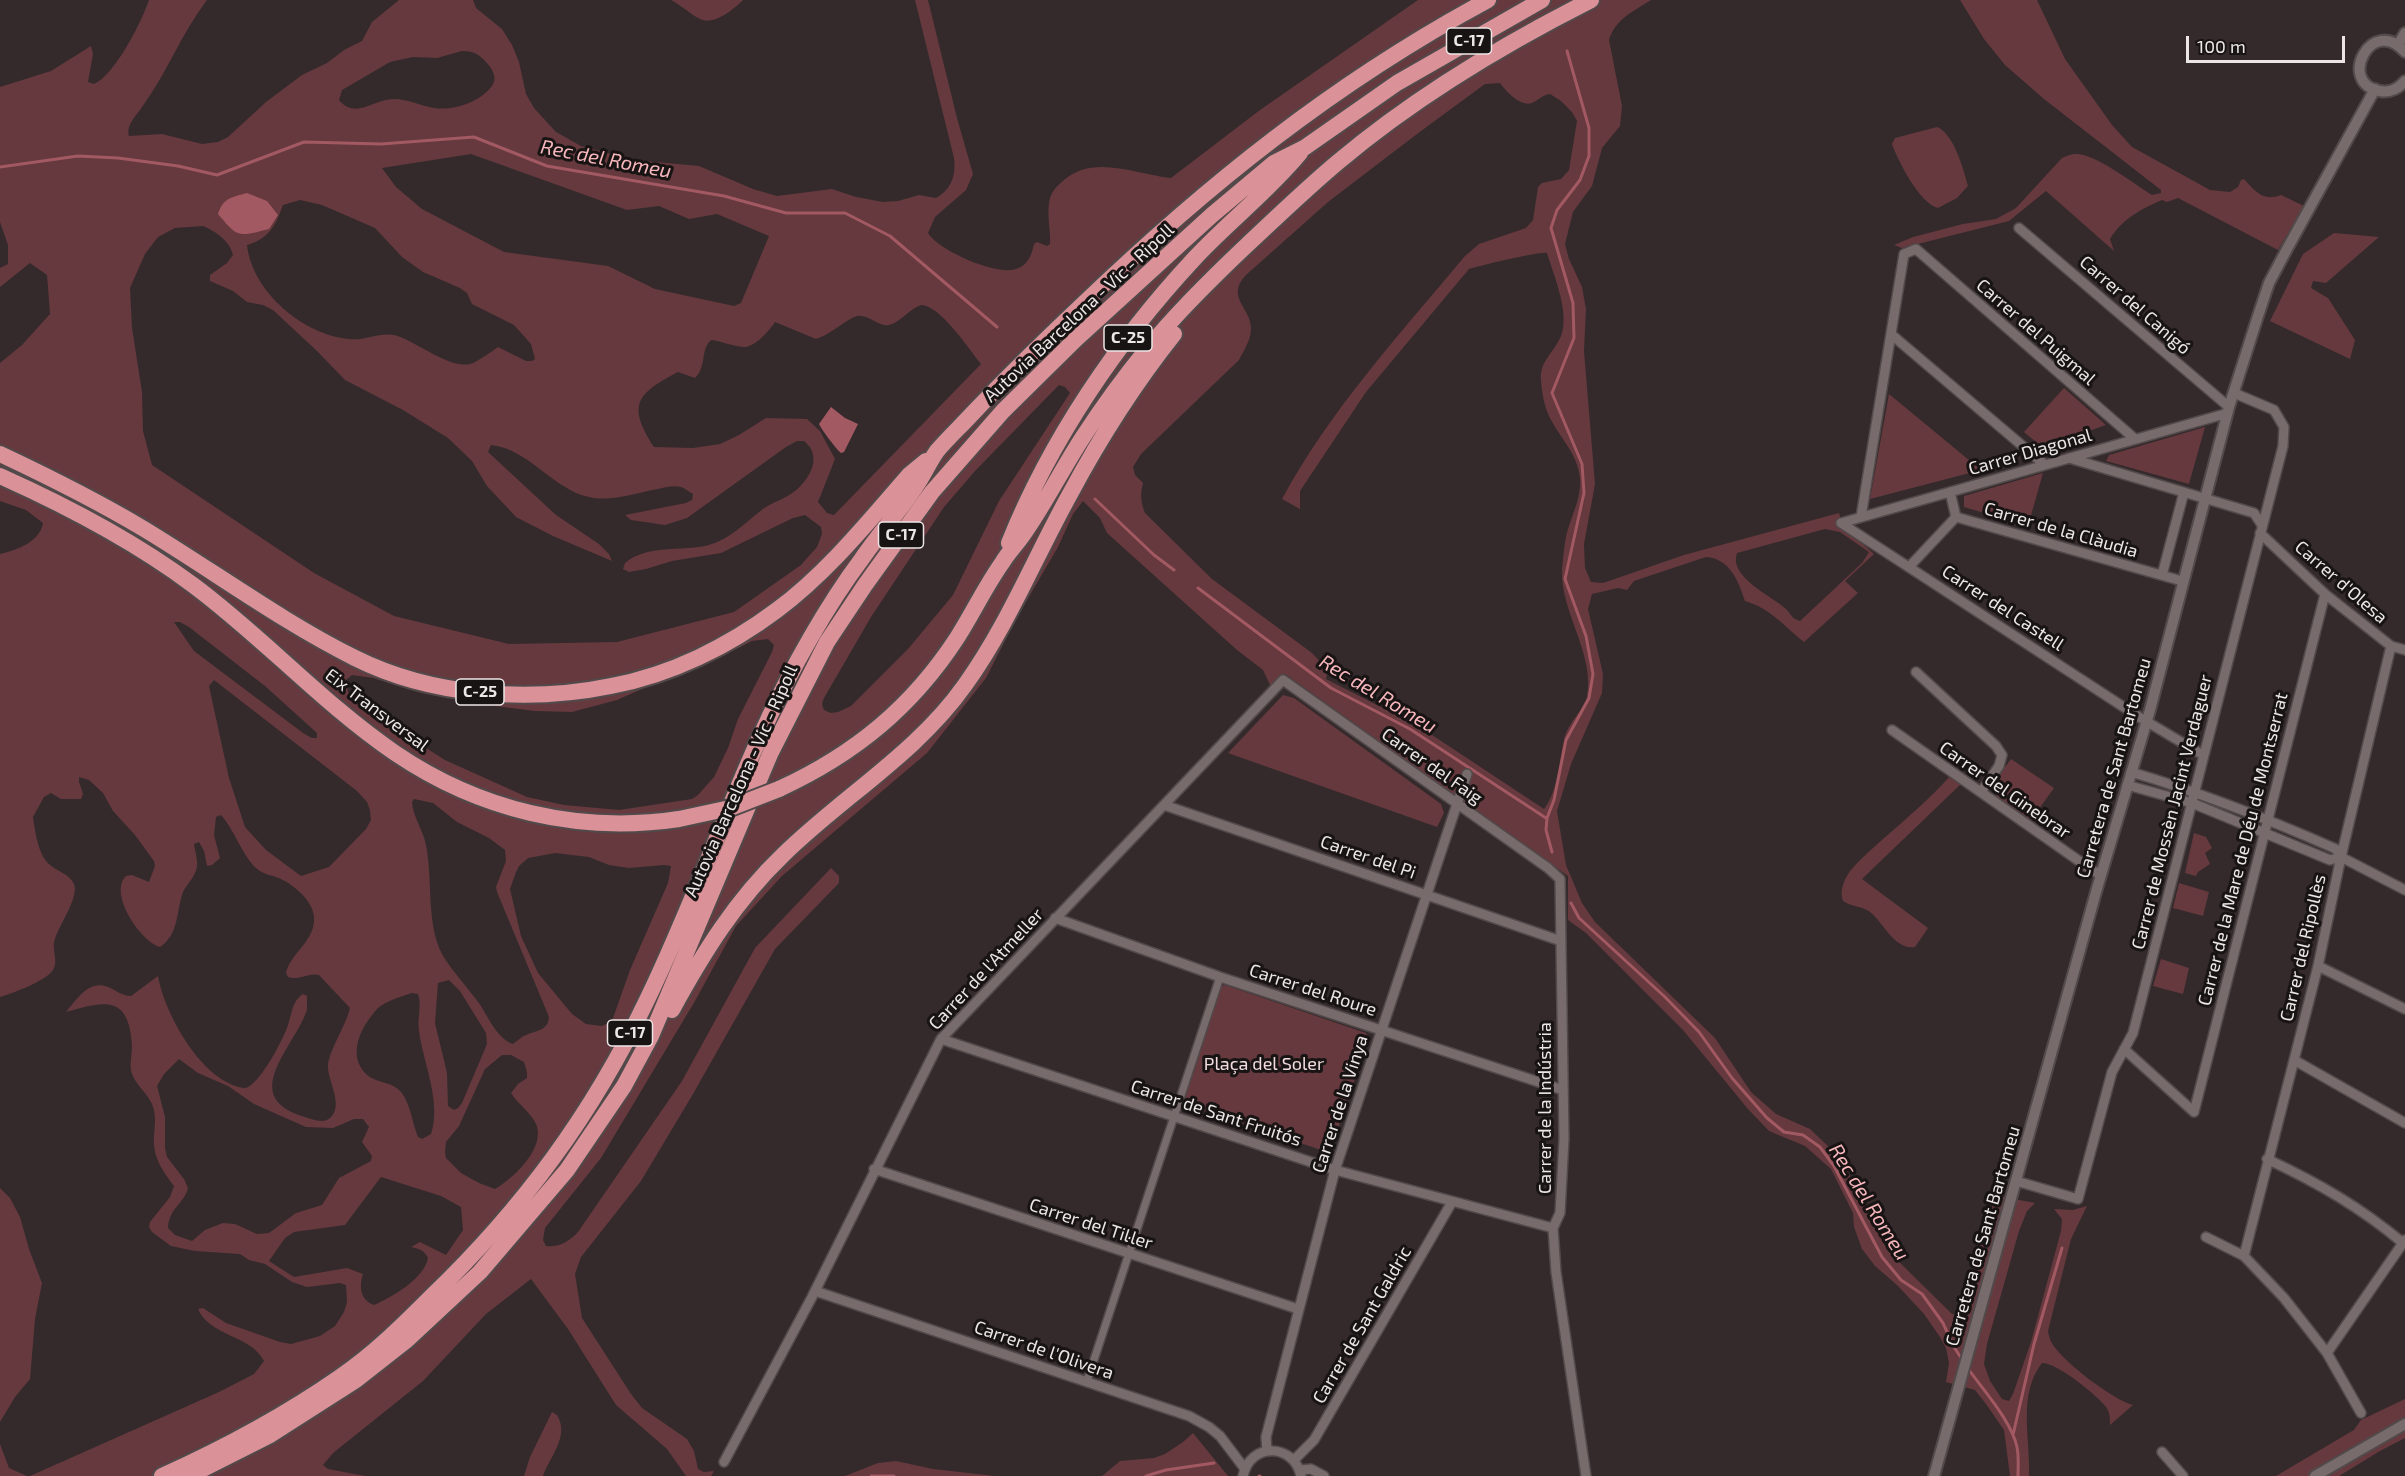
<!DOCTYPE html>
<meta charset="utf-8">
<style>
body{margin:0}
#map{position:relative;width:2405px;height:1476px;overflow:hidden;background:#342a2b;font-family:"Exo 2",sans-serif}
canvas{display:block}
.scale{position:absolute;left:2186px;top:36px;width:159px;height:27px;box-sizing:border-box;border:3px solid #ede6e6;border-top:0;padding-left:8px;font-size:18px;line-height:21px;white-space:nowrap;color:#ede6e6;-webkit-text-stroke:4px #181414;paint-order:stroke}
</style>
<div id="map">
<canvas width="2405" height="1476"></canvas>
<div class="scale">100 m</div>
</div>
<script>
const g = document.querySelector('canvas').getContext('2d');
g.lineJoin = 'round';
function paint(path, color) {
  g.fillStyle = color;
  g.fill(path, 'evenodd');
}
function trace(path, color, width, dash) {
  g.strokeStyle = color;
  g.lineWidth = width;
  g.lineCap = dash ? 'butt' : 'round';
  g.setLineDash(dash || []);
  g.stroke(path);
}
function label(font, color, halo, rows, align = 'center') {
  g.font = font + ' "Exo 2",sans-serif';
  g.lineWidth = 6;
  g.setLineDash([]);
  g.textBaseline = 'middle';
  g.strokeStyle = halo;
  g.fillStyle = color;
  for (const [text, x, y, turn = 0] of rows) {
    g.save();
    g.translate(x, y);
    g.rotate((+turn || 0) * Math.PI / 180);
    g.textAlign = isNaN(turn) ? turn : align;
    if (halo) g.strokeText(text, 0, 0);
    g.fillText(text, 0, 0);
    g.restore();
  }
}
const green = new Path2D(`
 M149 0H207C181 34 167 73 142 107 136 116 126 125 129 136L162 134 202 144 218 142 228 137 266 102 302 75 327 63 344 50 362 41 372 22 399 0H473L476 8 502 29 512 45 519 62 526 94 534 108 556 132 581 146 634 160 699 166 753 189 777 196 832 189 856 197 883 202 898 201 919 195 936 198C952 189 956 175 954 158L915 0H928L957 118 973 174 966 190 935 217 928 233C938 250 996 276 1016 269 1027 266 1032 255 1034 244L1037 242 1047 246 1050 244C1051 229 1046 214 1050 198 1052 191 1058 185 1064 180 1093 154 1136 174 1171 178L1260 110 1418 0H1651C1634 11 1615 19 1609 40L1622 106 1620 126 1602 148 1592 186 1573 212 1565 244 1569 259 1582 287 1586 309 1584 351 1595 484 1584 544 1585 568 1591 582 1603 583 1684 555 1839 513 1843 527 1874 554 1845 581 1858 593 1804 642C1785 627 1770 608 1745 601 1738 580 1730 559 1706 557L1634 581 1627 590 1618 588 1592 594 1588 609 1603 674 1602 693 1571 764 1557 811 1566 865 1582 903 1595 922 1715 1038 1751 1092 1776 1114 1810 1129 1830 1148 1846 1168 1887 1250 1952 1314 1962 1315 1993 1195 2035 1203 2027 1211 2019 1231 1987 1344 1984 1364 1990 1381 2002 1399 2009 1401 2013 1394 2031 1342 2061 1231 2062 1219 2054 1209 2073 1210 2087 1206 2071 1239 2048 1331C2049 1336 2050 1341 2053 1345 2065 1363 2113 1400 2133 1405L2110 1425C2110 1419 2110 1412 2106 1407 2097 1395 2056 1362 2042 1363 2017 1395 2031 1440 2029 1476H2010L2004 1430 1986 1404 1975 1390 1946 1382 1949 1363 1946 1348 1940 1337 1924 1314 1898 1286 1875 1266 1862 1249 1854 1227 1853 1213 1831 1169 1805 1146 1769 1131 1748 1109 1683 1030 1586 933 1568 920V876L1285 674 1271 687 1263 670 1237 650 1107 533 1100 518 1083 501 1073 514 1058 547 1016 619 986 678 927 753 782 876 736 926 695 1001 601 1158 545 1228 543 1240 546 1246C558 1248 570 1241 578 1232L682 1081 755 948 831 868 839 876V883L775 949 693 1094 641 1181 581 1257 575 1274 582 1318 631 1394 642 1408 687 1439 694 1451 698 1469 704 1472 714 1471 711 1476H686L667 1449 616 1405 568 1329 531 1279 486 1314 423 1381 333 1453 323 1465 328 1469 365 1476H30L219 1392 254 1374 264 1361C251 1335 209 1336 198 1309L203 1308 226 1323 280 1342 291 1344 320 1336 335 1326 344 1312 347 1302 346 1285 340 1283 307 1287 292 1282 265 1264 249 1260 240 1254 195 1251 171 1246 152 1232 149 1227 150 1222 170 1197 174 1186C165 1174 155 1161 154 1145 153 1131 158 1119 152 1104 147 1093 136 1085 132 1074 129 1066 132 1055 132 1046 129 994 105 1001 66 1012 77 999 89 979 108 987 116 990 122 996 131 996L158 976C164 1013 203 1084 245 1088 259 1086 282 1041 287 1028 292 1015 291 1002 303 994L307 996V1010C294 1048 237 1097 305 1117 313 1120 325 1124 331 1117 343 1105 329 1083 328 1068 327 1053 346 1026 350 1008L319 975C309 972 299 981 288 977L286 973C291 953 313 942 314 921 316 904 296 886 281 879 273 875 263 875 256 868 242 855 234 829 221 815L216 817 214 835 220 858 212 865 207 866 204 851 199 842 194 844C195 852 198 859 197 867 195 877 187 884 183 892 176 912 179 934 160 947 140 941 108 893 126 876L132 875 149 882 155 866 154 861 135 835 113 811 103 793 89 780 79 777V782L83 794 81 799H61L51 793 44 797 33 817C35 831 38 854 49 864 56 871 70 874 74 884 79 898 59 925 55 939 51 949 59 961 53 970 46 981 13 993 0 997V554C17 550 40 542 43 523L26 510 0 501V363L22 345 50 314 47 275 30 263 0 287V268L8 264V245L0 222V87L51 71 91 46 93 54 88 82 94 84C115 75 142 21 149 0ZM462 51C473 51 479 54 486 62 492 68 498 78 492 86 480 102 454 111 434 108 421 106 408 99 394 99 374 99 355 120 339 100L342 90 390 62 413 57 437 58ZM1500 83C1506 91 1520 107 1532 103 1539 100 1542 95 1550 94L1561 101 1572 112 1577 121 1569 170 1561 179 1542 183 1538 187 1533 220 1526 228 1479 244 1465 256C1400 334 1330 410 1282 499L1300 509V491L1366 392 1469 269C1479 266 1540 251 1547 253 1554 276 1570 313 1561 336 1554 353 1539 361 1541 381 1542 392 1544 406 1549 416 1558 435 1575 451 1579 472 1584 495 1571 515 1566 537 1564 547 1563 559 1562 569 1560 612 1595 653 1587 697 1585 709 1567 723 1564 740 1559 762 1558 791 1544 809L1420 727 1326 679 1328 670 1312 653 1212 579 1145 513C1141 503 1140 494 1143 483L1135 475 1133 467 1141 454 1239 360C1244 350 1251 340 1251 328 1251 308 1225 297 1246 275L1328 202 1421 131 1485 84ZM471 154 627 210 659 206 689 219 717 214 769 236 741 303 734 306 655 289 608 266 504 252 422 209 396 187 382 168ZM300 200 322 205 375 228 402 257 423 272 460 288 467 293 472 304 514 325 531 344 535 359 532 361H526L498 347C491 352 482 358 475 362 454 374 416 340 394 335 378 332 365 341 349 339 304 335 252 292 247 245 270 238 275 226 283 205ZM203 226C215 231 230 241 233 255L227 263 210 275V281L233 291 247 302 263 305 273 310 317 351 345 380 403 410 448 438 472 461 487 486 516 517 553 536 612 561 609 554 599 544 556 515 488 452 491 445C529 449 552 489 589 497 612 502 635 493 658 489 665 487 674 485 681 487 685 488 689 492 693 494L692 500 686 503 625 515 631 520 665 525 687 518 786 447 797 441H804C823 456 810 479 795 491 785 499 773 502 763 509 746 522 730 539 709 545 682 552 647 544 625 563L623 569 629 572 646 569 672 561 721 553 793 518 805 515 821 527 822 534 817 547 801 565 734 612 617 642 509 644 394 616 314 573 152 465 143 431 142 392 132 328 130 288 145 254 158 237 175 228ZM921 305C940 305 969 349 981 364L834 515 827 513 818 502 835 459 820 431 807 419 766 418 739 435 720 444 693 448 654 447C627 405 636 394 678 372L695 378C707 367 700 350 711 340 722 341 734 347 745 347 756 346 769 331 775 322L816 339C832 334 846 319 857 316 869 314 878 327 889 325 900 323 909 309 921 305ZM1059 385 1065 387 1070 393 999 501 953 595 908 649 851 706 838 712 831 713 824 710 822 704 824 698 871 617 944 507 975 471ZM1825 529 1840 532 1869 552 1862 563 1800 621C1792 619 1791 614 1786 609 1772 596 1728 577 1737 553ZM174 622H180L189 627 265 686 317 733V738H312L303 733 194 651ZM768 639 774 645 772 652 738 719 728 748 714 777 698 795 692 799 619 810 564 805 527 797 445 760 362 708 348 692 346 680 352 675 373 678 421 693 503 707 535 711 572 712 617 700 678 673 707 664 752 641ZM214 680 357 791 367 802 370 810 371 820 366 829 329 867 301 876 266 850 245 827 229 778 209 686ZM414 799 433 803 457 822 489 838 505 850 506 861 496 887 497 892 549 1017C548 1031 537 1030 526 1035 521 1037 517 1041 513 1044 498 1039 489 1019 481 1006 470 990 451 970 442 954 426 923 433 880 426 845 423 830 413 817 412 802ZM555 853 589 857 609 865 629 868 664 865 671 866 668 883 630 970 612 1021 602 1026 586 1024 572 1014 538 973 521 936 510 889 516 872 519 866 528 858ZM449 980 460 991 486 1033 487 1044 462 1103 458 1108 454 1110 448 1106 447 1073 435 1023 438 983ZM412 993 418 994C422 1005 417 1019 419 1031 423 1062 442 1103 431 1134L422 1139 418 1137C412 1122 411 1106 402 1093 393 1081 377 1084 366 1074 346 1054 362 1025 378 1008 386 1001 402 996 412 993ZM502 1055H511L524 1062 527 1072V1078L518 1084 511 1093C518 1104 529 1111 535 1122 548 1146 514 1178 495 1189L479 1183 461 1173 446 1158 445 1152 446 1142 459 1126 485 1069ZM179 1059 198 1073 228 1086 254 1104 306 1127 333 1128 354 1119H363L369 1127 362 1142 372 1156 371 1161 339 1178 322 1205 296 1213 269 1233 257 1234 235 1224 223 1223 205 1230 192 1241 175 1235 168 1228C169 1208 184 1204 188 1188L184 1179 167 1157 165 1148V1117L157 1086 164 1074ZM381 1177 441 1196 461 1207 463 1230 446 1255 420 1242 411 1247C420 1249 424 1250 428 1258 424 1279 392 1297 374 1305 360 1300 359 1286 363 1274L347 1268 294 1277 269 1261 285 1238 294 1232 345 1225Z
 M671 0H743C734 9 714 26 700 19 690 14 681 5 671 0Z
 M1960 0H2037L2065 59 2112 125 2132 147 2210 190 2230 192 2238 187 2241 180 2244 179C2255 191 2263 202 2281 195L2304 206 2278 250 2178 198 2167 202 2162 200C2141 209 2122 219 2110 239L2114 251 2046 191 2009 221 1902 248 1894 245 1913 237 1963 224 1996 219 2016 208 2062 158C2067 156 2071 154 2076 154 2096 154 2134 184 2152 195L2161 193V190L2044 99 2005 65 1984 39Z
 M1937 127C1954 134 1963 168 1968 186L1957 198 1938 208C1920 204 1898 161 1892 144L1895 138Z
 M2334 233 2379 237 2326 283 2313 281 2311 288 2328 298 2355 340 2350 359 2270 321 2303 254Z
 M2064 388 2106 425 2042 447 2024 432Z
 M1889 394 1981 470 1870 499Z
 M2205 427 2189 484 2106 461 2109 455Z
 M2043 473 2028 526 1964 507V496Z
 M1283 695 1294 698 1441 804 1444 813 1437 827 1228 753Z
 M2011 759 2054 788 2031 820 1996 796C1991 782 2003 770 2011 759Z
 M1951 775 1962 783 1862 879 1928 928 1915 947C1894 950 1884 923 1870 912 1862 906 1852 907 1843 901 1839 891 1844 880 1850 871 1860 859 1872 849 1883 839 1907 818 1931 798 1951 775Z
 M2194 833 2206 837 2212 848 2205 853 2210 864 2198 872 2196 876 2185 873Z
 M2179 883 2209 892 2203 916 2173 908Z
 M2161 959 2189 968 2183 994 2153 986Z
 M1225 985 1366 1033 1368 1039 1331 1150 1324 1151 1188 1105 1184 1101 1220 986Z
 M0 1188 10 1198 20 1217 29 1249 42 1283 35 1319 30 1379 15 1397 0 1422Z
 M2405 1399V1438L2380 1451 2339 1476H2276L2347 1434 2354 1430 2361 1420Z
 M552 1412 557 1415C570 1436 550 1456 543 1476H524L530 1457Z
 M1193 1433 1228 1476H1102L1120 1461 1154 1458 1165 1454 1183 1442Z
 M0 1444 9 1468 27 1476H0Z
 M896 1461 933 1469 995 1476H845L878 1463Z`);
const water = new Path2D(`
 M247 193 267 201 278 215 269 229C238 237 238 238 218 214 223 198 232 197 247 193Z
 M831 407 845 418 858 424 844 452 841 453C837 450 821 429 819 424Z`);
const stream = new Path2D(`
 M0 167 78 156 118 158 178 166 217 175 304 142 381 144 474 137 547 166 724 196 786 213H845L890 236 997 327
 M1095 499 1154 555 1174 570
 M1198 588 1331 688 1410 729 1546 818
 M1552 852 1546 830 1547 818 1554 800 1566 740 1589 698 1593 674 1586 636 1565 579 1584 493 1582 464 1552 393 1574 338 1573 303 1551 228 1557 210 1580 180 1589 156V128L1567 51
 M1571 903 1579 918 1665 997 1699 1032 1732 1078 1767 1118 1784 1132 1803 1135 1820 1147 1834 1166 1882 1257 1901 1280 1922 1294 1943 1323 1954 1347 1963 1361
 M1967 1367C1982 1389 2011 1420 2017 1447 2019 1457 2018 1467 2018 1476
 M2013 1435 2034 1344 2062 1248
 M871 1476H894
 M1146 1476 1166 1470 1214 1463
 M1259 1476H1260`);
const pedestrian = new Path2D(`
 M1087 1381 1220 977`);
const minor = new Path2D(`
 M2019 228 2229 407
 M1892 335 2045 465
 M2069 458 2254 513 2262 525
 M1950 492 1956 517 2182 581
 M1861 517 1904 254 1916 249 2135 439
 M1841 523 2139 717 2203 755
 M1841 523 2228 413
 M2260 533 2325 594 2391 646 2405 650
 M1909 567 1956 517
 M2162 575 2184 492
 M1916 672 1996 746 2002 755 1999 766 1981 792
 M1892 730 2092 870 2101 875
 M2131 772C2202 793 2268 819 2336 849L2341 857 2405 890
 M2127 785 2192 803 2330 860 2341 857
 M1164 805 1561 941
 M1055 918 1220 977 1563 1090
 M2318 966 2405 1009
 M941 1039 1335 1170 1553 1228
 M2124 1049 2194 1112 2325 594
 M2294 1060 2405 1123
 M2267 1159C2318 1183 2360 1207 2403 1243
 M874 1169 1298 1309
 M2016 1181 2078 1199 2112 1072 2133 1033 2283 446 2284 427 2274 410 2234 393
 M2206 1237 2244 1256 2284 1298 2327 1353 2361 1413
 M2244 1256 2318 966 2341 857 2391 646
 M815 1291 1189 1416 1209 1427 1220 1436 1245 1469
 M2327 1353 2405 1240
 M1267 1451 1266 1437 1335 1170 1467 774
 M2162 1452 2183 1476
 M1294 1460 1314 1440 1452 1202
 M724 1462 812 1297 941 1039 1283 680 1548 868 1560 879 1564 1139 1560 1213 1553 1228 1556 1272 1586 1476
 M1300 1470 1311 1469 1324 1476
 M1243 1476C1250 1442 1294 1443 1301 1476`);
const tertiary = new Path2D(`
 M2398 45 2405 33
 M2405 52C2372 14 2336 83 2380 91 2390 93 2399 88 2405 81
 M1934 1476 2096 892 2150 710 2229 407 2257 319 2269 283 2287 249 2375 89
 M2315 1476 2405 1424`);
const motorway = new Path2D(`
 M0 454C49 477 97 501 144 529 215 572 281 621 355 658 431 696 528 703 611 686 671 675 729 646 777 610 827 573 868 522 909 475L926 461
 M0 476C67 506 134 541 193 585 263 637 322 703 395 753 479 810 578 834 679 819
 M1009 543C1051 439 1117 342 1193 260 1227 223 1268 192 1300 153
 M779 789C855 754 912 707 957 638 973 613 985 587 1002 563 1008 553 1016 545 1023 535 1045 504 1062 469 1083 437 1103 406 1125 376 1148 348 1179 310 1213 277 1248 244 1278 216 1307 188 1338 162 1415 97 1502 45 1591 0
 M672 1010C703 953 736 900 783 855 842 797 917 753 965 685 1008 625 1035 557 1070 494 1100 438 1135 383 1174 334
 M162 1476C224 1448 284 1416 340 1377 374 1354 403 1325 432 1296 523 1208 592 1115 647 1000 705 881 744 752 811 637 826 611 843 584 861 560 878 535 899 512 916 486 924 475 929 462 937 451 948 438 961 426 972 414 1007 377 1044 341 1081 306 1207 185 1334 83 1488 0
 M189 1476 270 1435 356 1380 407 1340 480 1272 567 1170 624 1086 651 1036 771 752 827 642 865 585 932 492 1003 411 1076 339 1212 215 1274 163 1304 148 1397 83 1542 0`);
const motorwayBridge = new Path2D(`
 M679 819 730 808 779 789`);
const shields = [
 [1469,41,45],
 [1128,338,48],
 [901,535,45],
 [480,692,48],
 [630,1033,45]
];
const shieldNames = [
 ["C-17",1469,41],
 ["C-25",1128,338],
 ["C-17",901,535],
 ["C-25",480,692],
 ["C-17",630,1033]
];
const streetNames = [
 ["Carrer del Canigó",2135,305,41],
 ["Autovia Barcelona - Vic - Ripoll",1079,313,-43],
 ["Carrer del Puigmal",2036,332,41],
 ["Carrer Diagonal",2030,452,-16],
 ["Carrer de la Clàudia",2061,530,16],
 ["Carrer d'Olesa",2341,582,41],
 ["Carrer del Castell",2003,608,33],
 ["Eix Transversal",377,710,37],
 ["Carrer del Faig",1432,766,35],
 ["Carretera de Sant Bartomeu",2114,768,-74],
 ["Autovia Barcelona - Vic - Ripoll",741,781,-66],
 ["Carrer del Ginebrar",2005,790,35],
 ["Carrer de Mossèn Jacint Verdaguer",2172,812,-76],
 ["Carrer de la Mare de Déu de Montserrat",2243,849,-76],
 ["Carrer del Pi",1368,857,19],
 ["Carrer del Ripollès",2303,948,-77],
 ["Carrer de l'Atmeller",986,969,-47],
 ["Carrer del Roure",1313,990,18],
 ["Carrer de la Vinya",1340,1104,-72],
 ["Carrer de la Indústria",1545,1108,-90],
 ["Carrer de Sant Fruitós",1216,1113,18],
 ["Carrer del Til·ler",1091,1224,18],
 ["Carretera de Sant Bartomeu",1983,1236,-74],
 ["Carrer de Sant Galdric",1362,1325,-60],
 ["Carrer de l'Olivera",1044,1350,19]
];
const parkNames = [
 ["Plaça del Soler",1264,1064]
];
const waterNames = [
 ["Rec del Romeu",606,159,11],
 ["Rec del Romeu",1378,694,31],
 ["Rec del Romeu",1869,1202,58]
];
paint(green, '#65393e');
paint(water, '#a25962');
trace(stream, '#a25962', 3);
trace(pedestrian, '#52494a', 10);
trace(minor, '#52494a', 12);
trace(tertiary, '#52494a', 14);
trace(motorway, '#52494a', 20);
trace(pedestrian, '#776b6c', 7);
trace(minor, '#776b6c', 9);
trace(tertiary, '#776b6c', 10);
trace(motorway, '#db9198', 16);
trace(motorwayBridge, '#52494a', 20, []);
trace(motorwayBridge, '#db9198', 16);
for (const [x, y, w] of shields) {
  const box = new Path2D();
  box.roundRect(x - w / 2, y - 13, w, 26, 4.5);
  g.fillStyle = '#181414';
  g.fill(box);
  trace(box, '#ede6e6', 1.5);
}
label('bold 16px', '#ede6e6', null, shieldNames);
label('18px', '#ede6e6', '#181414', streetNames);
label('18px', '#f1dbdc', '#181414', parkNames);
label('italic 20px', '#f7b7bc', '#181414', waterNames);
</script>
